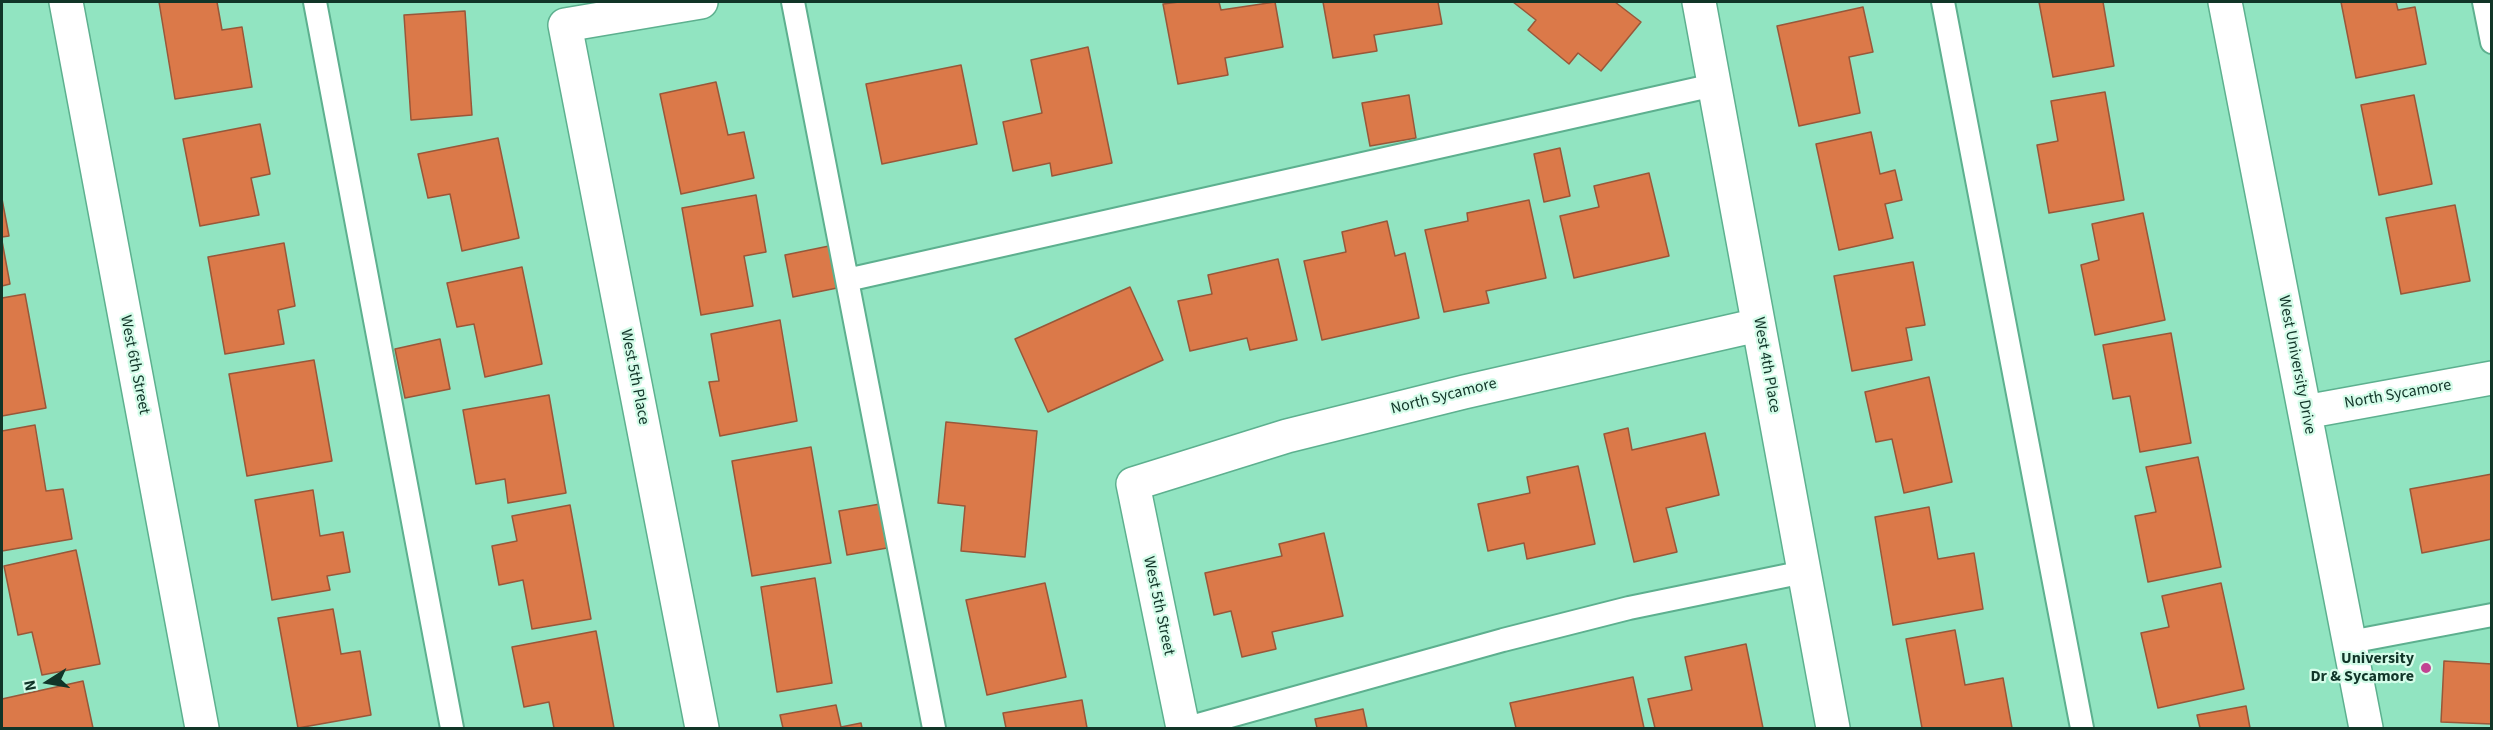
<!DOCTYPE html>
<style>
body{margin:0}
#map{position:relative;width:2493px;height:730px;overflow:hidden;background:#91e4c1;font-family:"Source Sans 3",sans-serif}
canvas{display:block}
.frame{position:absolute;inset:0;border:3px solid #113528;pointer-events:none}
.north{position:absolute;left:18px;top:652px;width:60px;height:60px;-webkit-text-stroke:4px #d4fce9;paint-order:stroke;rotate:259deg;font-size:16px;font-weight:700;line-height:24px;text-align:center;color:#113528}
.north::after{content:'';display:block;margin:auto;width:21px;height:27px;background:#113528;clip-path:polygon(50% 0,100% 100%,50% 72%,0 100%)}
</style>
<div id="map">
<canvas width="2493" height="730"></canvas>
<div class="frame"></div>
<div class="north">N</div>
</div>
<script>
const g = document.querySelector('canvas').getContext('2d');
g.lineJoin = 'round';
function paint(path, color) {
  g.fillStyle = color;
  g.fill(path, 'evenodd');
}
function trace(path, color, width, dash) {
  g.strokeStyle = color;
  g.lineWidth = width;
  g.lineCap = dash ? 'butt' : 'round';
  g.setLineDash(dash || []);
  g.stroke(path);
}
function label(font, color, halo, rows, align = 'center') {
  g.font = font + ' "Source Sans 3",sans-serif';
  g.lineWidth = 4.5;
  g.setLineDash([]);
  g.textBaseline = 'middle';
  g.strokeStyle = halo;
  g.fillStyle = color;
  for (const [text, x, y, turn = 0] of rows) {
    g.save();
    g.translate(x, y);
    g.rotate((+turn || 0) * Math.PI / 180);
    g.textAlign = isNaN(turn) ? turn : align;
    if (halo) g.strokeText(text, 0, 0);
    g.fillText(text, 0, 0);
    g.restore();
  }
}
const building = new Path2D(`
 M159 2H217L222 30 242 27 252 87 175 99Z
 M1179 2H1219L1221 10 1275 2 1283 47 1225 58 1228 75 1178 84 1163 4Z
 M1323 2H1438L1442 24 1374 35 1377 51 1333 58Z
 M1513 2H1615L1641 22 1601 71 1578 53 1569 64 1528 30 1536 20Z
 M2039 2H2103L2114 66 2053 77Z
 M2341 2H2396L2398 10 2415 7 2426 64 2356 78Z
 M1863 7 1873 52 1849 57 1860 113 1799 126 1777 26Z
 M465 11 472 115 411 120 404 15Z
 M1088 47 1112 163 1052 176 1050 163 1013 171 1003 122 1042 113 1031 60Z
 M961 65 977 144 882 164 866 84Z
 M716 82 728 135 744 132 754 178 681 194 660 94Z
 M2105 92 2124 200 2049 213 2037 145 2058 141 2051 101Z
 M1409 95 1416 138 1370 146 1362 103Z
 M2414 95 2432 184 2379 195 2361 105Z
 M260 124 270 174 251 178 259 215 200 226 183 139Z
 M1871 132 1880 174 1895 170 1902 200 1885 204 1893 238 1839 250 1816 144Z
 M498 138 519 238 462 251 450 194 428 198 418 154Z
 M1560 148 1570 196 1544 202 1534 154Z
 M1649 173 1669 256 1574 278 1560 216 1599 207 1594 186Z
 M756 195 766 252 744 256 753 306 701 315 682 208Z
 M2 199 9 236 2 237Z
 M1529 200 1546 278 1486 291 1489 303 1444 312 1425 230 1468 221 1467 213Z
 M2455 205 2470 281 2401 294 2386 218Z
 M2143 213 2165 320 2095 335 2081 265 2099 260 2092 224Z
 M1387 221 1395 256 1405 253 1419 318 1322 340 1304 261 1346 252 1342 232Z
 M2 241 10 284 2 286Z
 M284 243 295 306 278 310 284 344 225 354 208 257Z
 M829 246 837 288 793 297 785 255Z
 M1278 259 1297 340 1250 350 1247 338 1190 351 1178 301 1212 294 1208 275Z
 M1913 262 1925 325 1906 328 1912 360 1852 371 1834 276Z
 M522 267 542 364 485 377 474 324 457 327 447 283Z
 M1130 287 1163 360 1048 412 1015 339Z
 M25 294 46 408 2 416V298Z
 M780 320 797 421 720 436 709 382 719 381 711 334Z
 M2171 333 2191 443 2140 452 2130 396 2113 399 2103 345Z
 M440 339 450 389 405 398 395 349Z
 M314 360 332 461 247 476 229 374Z
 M1929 377 1952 482 1904 493 1892 439 1876 442 1865 392Z
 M549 395 566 493 508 503 505 479 476 484 463 410Z
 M946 422 1037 431 1025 557 961 551 965 506 938 503Z
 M35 425 46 491 63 489 72 539 2 551V431Z
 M1628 428 1632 450 1705 433 1719 495 1666 508 1677 552 1634 562 1604 434Z
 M811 447 831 563 752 576 732 461Z
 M2198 457 2221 567 2148 582 2135 516 2156 512 2146 467Z
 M1578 466 1595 544 1527 559 1524 543 1488 551 1478 504 1530 493 1527 477Z
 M2492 474V539L2422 553 2410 489Z
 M313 490 320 536 343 532 350 572 327 576 330 590 272 600 255 500Z
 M880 504 887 548 847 555 839 511Z
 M570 505 591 619 532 629 523 580 499 585 492 546 517 541 512 516Z
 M1929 507 1938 559 1974 553 1983 609 1893 625 1875 517Z
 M1324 533 1343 616 1272 632 1276 649 1242 657 1231 611 1214 615 1205 573 1282 556 1279 544Z
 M76 550 100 664 42 675 32 632 18 635 4 566Z
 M815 578 832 683 777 692 761 587Z
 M1045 583 1066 677 987 695 966 600Z
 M2221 583 2244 689 2158 708 2141 633 2169 627 2162 596Z
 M333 609 341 654 360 651 371 715 298 728 278 618Z
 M1955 630 1965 685 2003 678 2012 728H1922L1906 639Z
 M596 631 614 728H554L549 702 524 707 512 647Z
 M1746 644 1763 728H1655L1648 699 1692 690 1685 657Z
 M2444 661 2492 664V724L2441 722Z
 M1633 677 1644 728H1516L1510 703Z
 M83 681 93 728H2V699Z
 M1082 700 1087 728H1006L1003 713Z
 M836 705 841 727 861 723 862 728H783L780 715Z
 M2246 706 2250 728H2200L2197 715Z
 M1363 709 1367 728H1317L1315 719Z`);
const lane = new Path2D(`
 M315 2 452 728
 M793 2 934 728
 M1943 2 2082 728
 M2484 2 2492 42
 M847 280 1714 85
 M2350 642 2492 615
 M1187 728 1503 640 1629 608 1804 572`);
const street = new Path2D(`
 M66 2 202 728
 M701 2 565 25 702 728
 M1699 2 1833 728
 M1183 728 1133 484 1287 436 1464 392 1758 325`);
const secondary = new Path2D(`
 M2225 2 2366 728
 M2305 412 2492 378`);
const markers = [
 [2426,668,6,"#c14392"]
];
const streetNames = [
 ["West 6th Street",134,365,79],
 ["West 4th Place",1766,365,80],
 ["West University Drive",2296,365,79],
 ["West 5th Place",634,377,79],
 ["North Sycamore",2398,395,-10],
 ["North Sycamore",1444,397,-14],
 ["West 5th Street",1158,606,78]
];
const poiNames = [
 ["University",2414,659],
 ["Dr & Sycamore",2414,677]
];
paint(building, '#db7949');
trace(building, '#985739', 1.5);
trace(lane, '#5db08f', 26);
trace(street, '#5db08f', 36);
trace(secondary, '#5db08f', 36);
trace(lane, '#fff', 22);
trace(street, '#fff', 33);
trace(secondary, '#fff', 33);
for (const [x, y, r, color] of markers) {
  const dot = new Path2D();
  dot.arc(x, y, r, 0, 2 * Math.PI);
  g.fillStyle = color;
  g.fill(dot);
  trace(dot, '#d4fce9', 2);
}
label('16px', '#113528', '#d4fce9', streetNames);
label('bold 16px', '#113528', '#d4fce9', poiNames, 'right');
</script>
